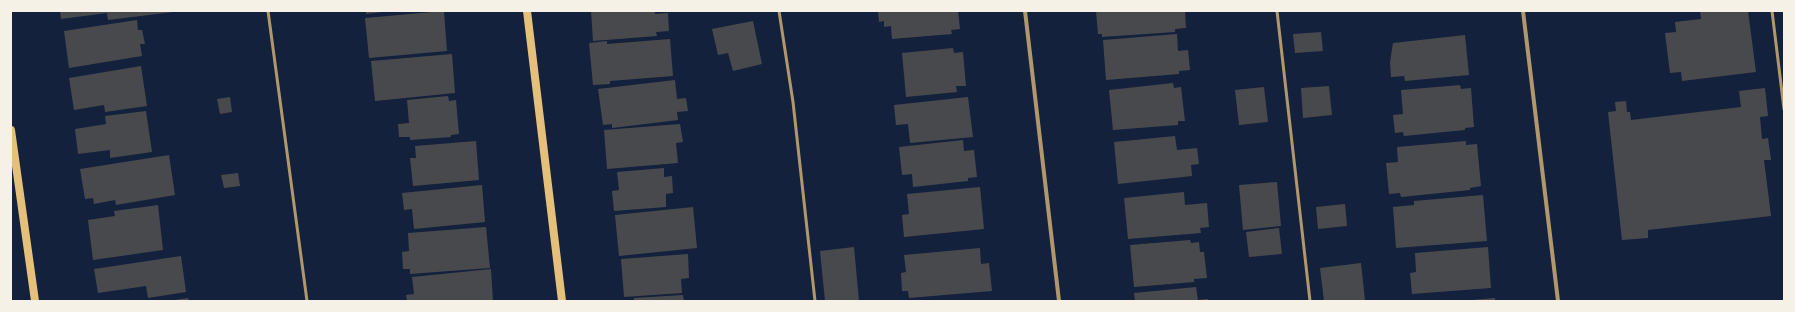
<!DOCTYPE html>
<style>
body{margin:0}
#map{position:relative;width:1795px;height:312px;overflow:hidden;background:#14213d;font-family:Commissioner,sans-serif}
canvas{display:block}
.frame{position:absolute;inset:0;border:12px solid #f6f1e7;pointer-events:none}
</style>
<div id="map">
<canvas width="1795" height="312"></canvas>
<div class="frame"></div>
</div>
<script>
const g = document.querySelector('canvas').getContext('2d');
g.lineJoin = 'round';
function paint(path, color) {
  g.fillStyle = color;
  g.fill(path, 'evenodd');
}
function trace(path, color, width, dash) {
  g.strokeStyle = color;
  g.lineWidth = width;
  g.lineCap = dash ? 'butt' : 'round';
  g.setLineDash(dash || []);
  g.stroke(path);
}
const building = new Path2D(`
 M60 11H173V12L108 20 107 13 61 19Z
 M366 11H382V12L366 14Z
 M444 11 447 51 369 58 365 18Z
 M591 11H655V14L668 13 669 31 656 32 657 36 593 41Z
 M878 11H958L960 29 951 30 952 34 892 39 891 26 884 27V21L879 22Z
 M1096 11H1185L1186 28 1175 29V32L1102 37V34H1098Z
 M1700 11H1748L1756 72 1682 81 1681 72 1670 73 1665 33 1676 32 1675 22 1701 19Z
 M137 20 138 30H142L145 44H140L142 56 69 68 64 31Z
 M753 21 762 64 733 71 728 53 718 55 712 29Z
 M1321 32 1323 51 1295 53 1293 34Z
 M1177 34 1178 51 1188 50 1190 70 1179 71V74L1106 80 1103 40Z
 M1465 35 1469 75 1405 81 1404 76 1391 77 1390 62 1393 43Z
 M670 39 673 76 610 81V84L593 85 589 43 607 41V44Z
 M953 48 954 53 963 52 966 86H956L957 92 906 97 902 53Z
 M452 54 455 93 375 101 371 61Z
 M141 66 147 106 105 112 104 105 74 110 69 78Z
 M675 80 677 99 686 98 688 111 677 112 678 120 612 128V124L603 125 598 89Z
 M1173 83 1174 88 1181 87 1185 121H1178V125L1113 130 1109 90Z
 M1460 85 1461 89 1471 88 1474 127 1465 128V130L1404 136 1403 132 1395 133 1393 115 1403 114 1401 90Z
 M1329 86 1332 115 1303 118 1301 88Z
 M1264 87 1268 122 1239 125 1235 90Z
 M1765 88 1768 116 1760 117 1762 139 1768 138 1771 160H1764L1771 216 1648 230V238L1622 240 1608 112 1616 111 1615 102 1626 101 1627 112H1630L1631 120 1741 107 1739 91Z
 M448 96 449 101 456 100 459 134 451 135V137L410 140V137H399L398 124 409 123 407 100Z
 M230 97 232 112 220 114 217 99Z
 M968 97 973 137 910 143 908 124 896 125 894 105Z
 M146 111 152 152 110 158V150L78 154 75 129 106 124 105 116Z
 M680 124 683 142 676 143 678 163 607 169 604 130Z
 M1175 136 1177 150 1197 148 1199 164 1191 165 1192 176 1118 184 1114 142Z
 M963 140 964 151 974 150 977 177 968 178V181L913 187 912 174 902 175 899 147Z
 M476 141 479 180 413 186 410 158H416L415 146Z
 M1466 141V145L1477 144 1481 186 1470 188V190L1401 197 1400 193 1389 194 1386 163 1398 162 1397 147Z
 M169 155 175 195 116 205 115 200 94 204 93 198 85 199 80 169Z
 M664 168V177L672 176 673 193 666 194V207L614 211 612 191 619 190 617 172Z
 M238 173 240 186 224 188 221 175Z
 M1277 182 1281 226 1243 230 1239 185Z
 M482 185 485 222 414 229 412 209 404 210 402 193Z
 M980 187 984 229 904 237 902 215 909 214 907 194Z
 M1184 192 1185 205 1207 203 1209 227 1200 228 1201 233 1128 239 1124 198Z
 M1483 195 1487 241 1396 248 1393 207 1414 205V201Z
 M1345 204 1347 226 1318 229 1316 207Z
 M158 205 163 250 93 260 88 220 115 216 114 211Z
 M693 207 697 248 619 256 615 215Z
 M486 227 490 268 410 274V269H403L402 252 409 251 408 233Z
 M1279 228 1282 254 1249 257 1246 232Z
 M1190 240 1191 243 1199 242 1200 252H1204L1207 278 1194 279V282L1134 287 1130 245Z
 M854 247 859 301H825L820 251Z
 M1488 247 1491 288 1412 294 1410 273 1416 272 1415 253Z
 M980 248 981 264 989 263 992 291 909 298 908 291H902L901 273 906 272 904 255Z
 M688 254 689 278 681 279 682 293 624 297 621 259Z
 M181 256 186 292 148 298 146 286 98 293 94 269Z
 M1361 263 1365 300 1324 301 1320 268Z
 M491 269 493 301H407L406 295 414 294 412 277Z
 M1196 287 1198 300 1208 299V301H1135L1134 293Z
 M683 295 684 301H634V298Z
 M188 298 189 301H174V300Z
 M1495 298V301H1472V300Z`);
const service = new Path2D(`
 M268 11 307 301
 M779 11 793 102 815 301
 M1277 11 1310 301
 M1772 11 1784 109`);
const minor = new Path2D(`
 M1025 11 1059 301
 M1523 11 1558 301`);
const secondary = new Path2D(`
 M527 11 562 301
 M11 130 35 301`);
paint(building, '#48494c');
trace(service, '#b1986c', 3);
trace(minor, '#b1986c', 4);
trace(secondary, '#e5c07b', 8);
</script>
